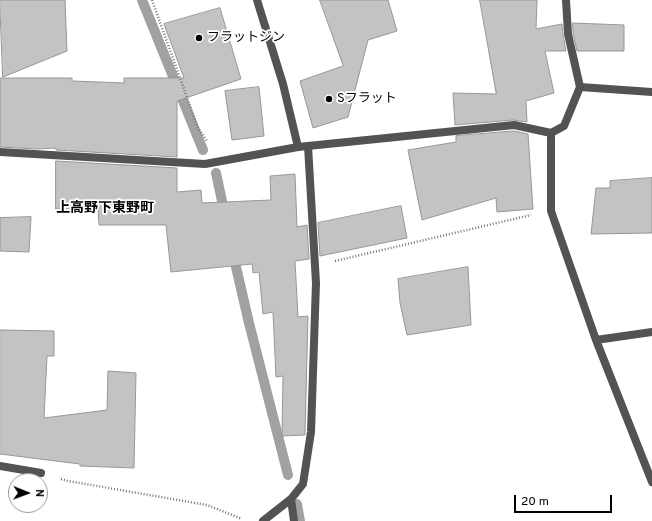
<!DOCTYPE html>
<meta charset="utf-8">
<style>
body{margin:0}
#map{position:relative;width:652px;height:521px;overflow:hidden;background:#fff;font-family:Overpass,sans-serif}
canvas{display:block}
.north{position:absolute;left:8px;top:473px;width:40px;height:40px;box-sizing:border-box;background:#fff;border:1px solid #999;border-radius:50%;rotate:91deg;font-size:11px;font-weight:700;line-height:16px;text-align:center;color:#000}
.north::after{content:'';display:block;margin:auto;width:14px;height:18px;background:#000;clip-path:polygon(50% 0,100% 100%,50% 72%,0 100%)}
.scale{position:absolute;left:514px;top:495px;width:98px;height:18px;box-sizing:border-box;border:2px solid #000;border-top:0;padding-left:5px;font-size:12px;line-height:14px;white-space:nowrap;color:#000;-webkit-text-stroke:3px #fff;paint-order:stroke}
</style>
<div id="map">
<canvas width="652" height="521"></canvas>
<div class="north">N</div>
<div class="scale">20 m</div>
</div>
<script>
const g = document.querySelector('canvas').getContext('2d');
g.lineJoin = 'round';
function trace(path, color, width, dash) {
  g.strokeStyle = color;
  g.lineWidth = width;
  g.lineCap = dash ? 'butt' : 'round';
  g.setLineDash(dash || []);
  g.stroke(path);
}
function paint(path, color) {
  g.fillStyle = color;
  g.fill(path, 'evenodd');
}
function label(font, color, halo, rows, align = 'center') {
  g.font = font + ' Overpass,"Noto Sans JP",sans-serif';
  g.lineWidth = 3.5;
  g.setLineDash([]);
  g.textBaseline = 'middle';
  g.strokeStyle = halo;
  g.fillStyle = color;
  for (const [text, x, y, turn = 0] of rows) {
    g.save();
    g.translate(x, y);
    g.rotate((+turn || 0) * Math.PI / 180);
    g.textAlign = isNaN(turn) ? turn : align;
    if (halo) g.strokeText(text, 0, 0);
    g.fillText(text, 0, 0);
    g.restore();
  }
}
const stream = new Path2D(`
 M142 0 203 150
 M216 173 225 215
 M233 254 249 323 288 475
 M297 504 300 521`);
const building = new Path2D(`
 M0 0H65L67 51 3 77Z
 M320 0H388L397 31 368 40 348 117 313 128 300 81 343 66Z
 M480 0H537L536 29 562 24 563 35 566 51H545L554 93 526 101 527 122 513 120 455 125 453 93 496 94Z
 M220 8 241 79 177 101V157L56 150V148L37 149 0 147V78H72V81L124 83V78H184L164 24Z
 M573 23 624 25V51H577L573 33Z
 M259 87 264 136 232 140 225 91Z
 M514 131 528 134 533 209 497 212 496 198 422 220 408 150 456 142V136Z
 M56 161 177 168V192L201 190 202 203 271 200 270 176 295 174 297 227 307 225 309 259 295 261 298 317 308 316 305 435 282 436 283 376 276 377 273 312 263 314 259 272 253 273 252 264 171 272 166 225H99L98 209H56Z
 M652 178V233L591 234 596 188H610V181Z
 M401 206 407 238 320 256 318 223Z
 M31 217 29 252 0 251V218Z
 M468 267 471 325 407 335 400 303 398 279Z
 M0 330 54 331V356H47L44 418 107 410 108 371 136 373 134 468 80 466V464L0 454Z`);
const path = new Path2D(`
 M152 0 198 128 207 141
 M335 261 531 215
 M61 479 68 481 207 505 242 519`);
const service = new Path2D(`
 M580 87 652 92
 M0 152 205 164 298 147 514 125 551 133
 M0 466 41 473`);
const minor = new Path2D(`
 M257 0 283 84 298 147
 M566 0 568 34 580 87 564 126 551 133V211L596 340 652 482
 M596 340 652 332
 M291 499 294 521
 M263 521 291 499 303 484 311 432 316 283 308 146`);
const markers = [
 [199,38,4,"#000"],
 [329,99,4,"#000"]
];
const poiNames = [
 ["フラットジン",207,38],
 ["Sフラット",337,99]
];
const neighbourhoodNames = [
 ["上高野下東野町",105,209]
];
trace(stream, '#a1a1a1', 10);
paint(building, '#c3c3c3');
trace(building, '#979797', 1);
trace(path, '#757575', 2.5, [1, 2]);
trace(service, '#535353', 8);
trace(minor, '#535353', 8);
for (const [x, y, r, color] of markers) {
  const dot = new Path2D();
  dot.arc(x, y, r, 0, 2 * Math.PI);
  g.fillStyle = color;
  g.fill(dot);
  trace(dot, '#fff', 1.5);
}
label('13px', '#000', '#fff', poiNames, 'left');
label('bold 14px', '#000', '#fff', neighbourhoodNames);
</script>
